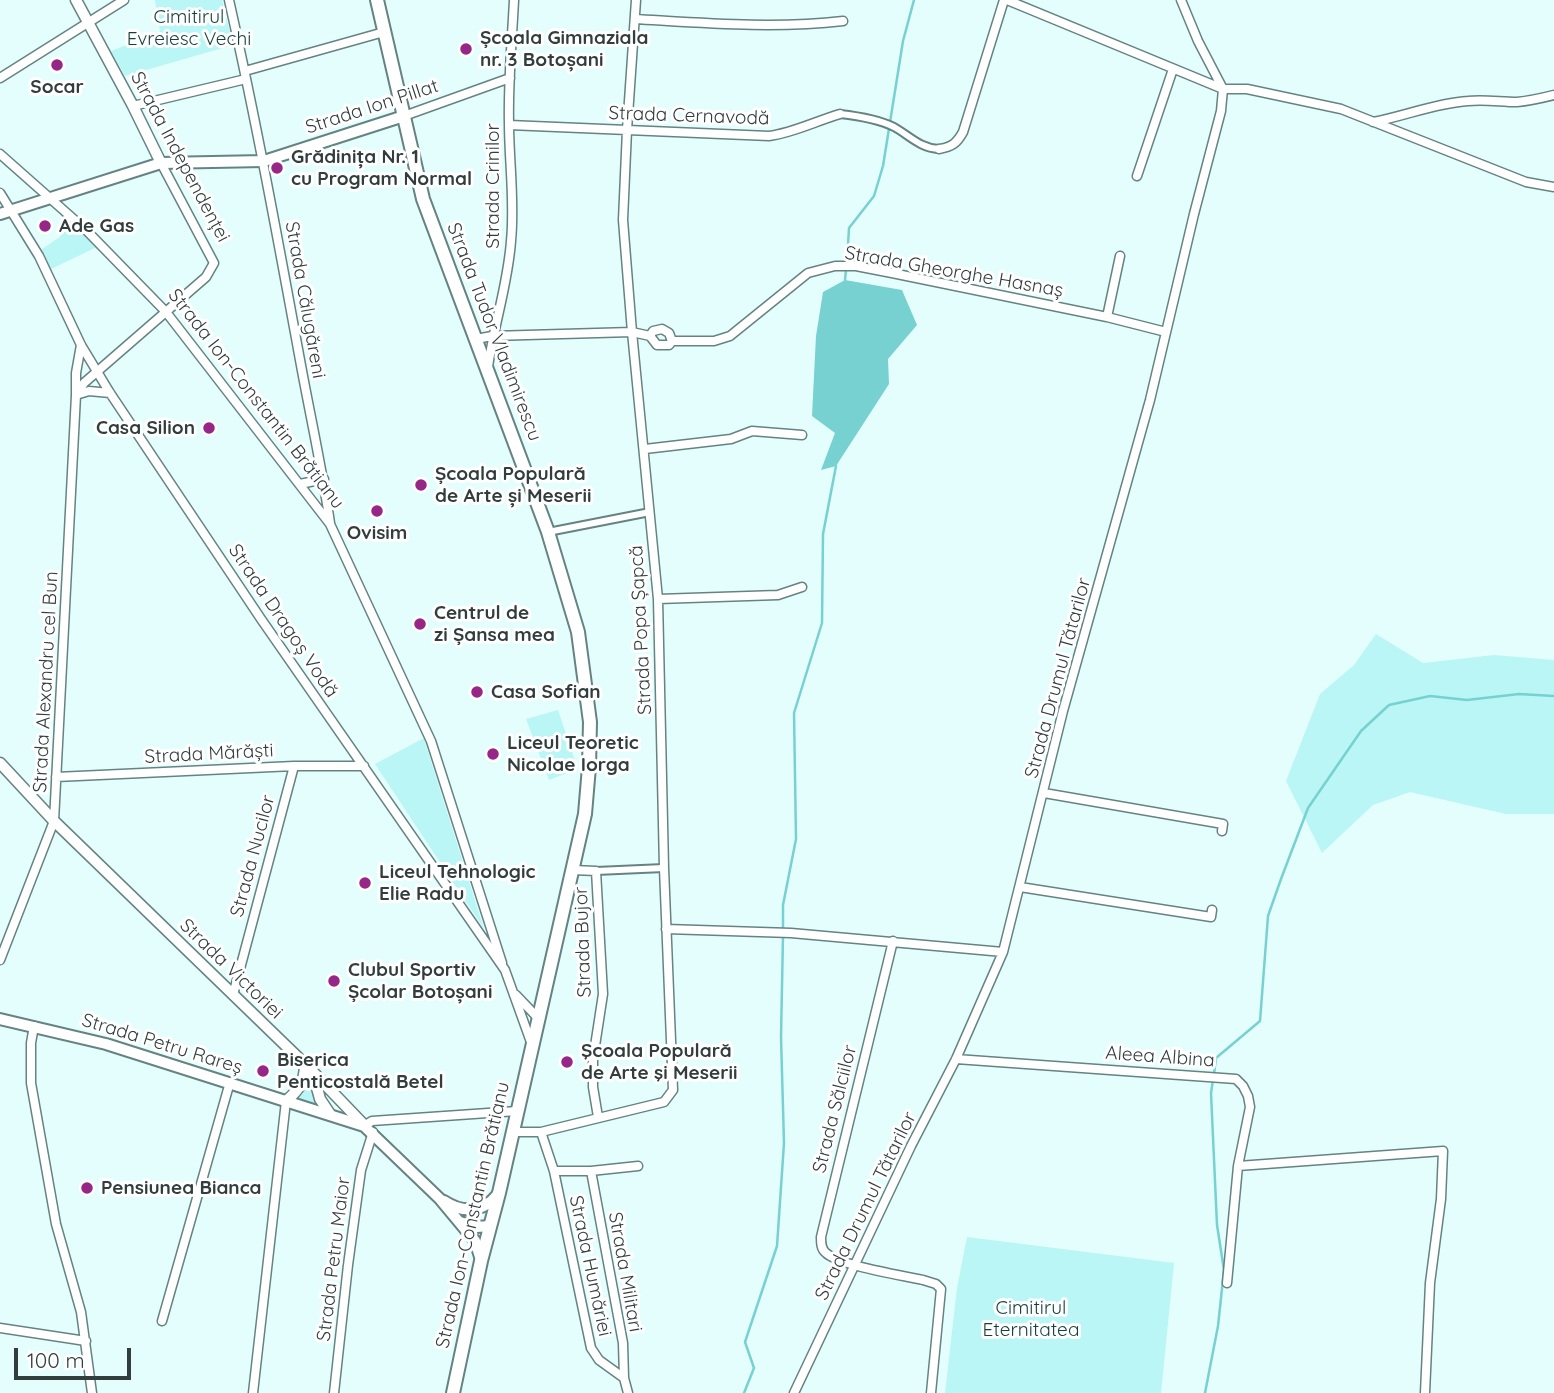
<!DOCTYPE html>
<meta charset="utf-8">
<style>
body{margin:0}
#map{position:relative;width:1554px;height:1393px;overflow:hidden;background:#e4fefd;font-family:Quicksand,sans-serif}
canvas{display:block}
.scale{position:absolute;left:14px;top:1348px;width:117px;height:32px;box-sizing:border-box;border:4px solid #313e3d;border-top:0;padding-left:9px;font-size:21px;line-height:24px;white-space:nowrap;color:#313e3d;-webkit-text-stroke:5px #fff;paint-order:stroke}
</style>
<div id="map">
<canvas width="1554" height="1393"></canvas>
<div class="scale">100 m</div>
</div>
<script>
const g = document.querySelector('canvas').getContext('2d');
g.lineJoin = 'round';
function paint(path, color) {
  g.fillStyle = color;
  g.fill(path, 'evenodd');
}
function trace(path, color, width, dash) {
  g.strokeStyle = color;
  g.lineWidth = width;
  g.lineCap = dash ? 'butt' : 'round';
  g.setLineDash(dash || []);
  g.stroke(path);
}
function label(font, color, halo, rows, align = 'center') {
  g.font = font + ' Quicksand,sans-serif';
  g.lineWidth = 6;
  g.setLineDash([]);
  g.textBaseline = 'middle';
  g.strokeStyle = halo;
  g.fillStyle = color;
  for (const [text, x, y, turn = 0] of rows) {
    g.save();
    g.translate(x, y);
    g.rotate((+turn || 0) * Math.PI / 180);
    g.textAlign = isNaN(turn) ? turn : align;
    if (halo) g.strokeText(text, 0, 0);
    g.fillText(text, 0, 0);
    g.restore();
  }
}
const green = new Path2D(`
 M155 0H222L233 45 125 76 111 51 160 32Z
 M61 213 97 247 51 269 42 249 60 237 64 225Z
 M1376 634 1423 663 1494 655 1554 660V814H1506L1410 792 1373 805 1322 853 1286 781 1320 694 1354 665Z
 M558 710 575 761V770L549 780 526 719Z
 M424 738 429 755 484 929 375 764Z
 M308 1083 310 1084 320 1105 298 1099 297 1097Z
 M967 1237 1174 1263 1161 1393H945L957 1288Z`);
const water = new Path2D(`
 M845 280 902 290 917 325 888 359 889 384 836 466 821 470 835 433 812 416 816 336 823 292Z`);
const stream = new Path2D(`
 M847 263 849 228 874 196 883 166 903 41 914 0
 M845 280 846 270
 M783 930V905L796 839 794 713 822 623 823 534 836 466
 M1214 1074 1216 1058 1260 1021 1268 916 1281 879 1308 808 1361 731 1389 705 1430 696 1467 700 1519 694 1554 696
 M744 1393 754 1368 745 1342 777 1246 784 1143 781 1037 783 936
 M1205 1393 1218 1326 1224 1270 1217 1225 1211 1093 1213 1080`);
const pedestrian = new Path2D(`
 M840 114C858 116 878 119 894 127 910 136 920 148 939 149
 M548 532 650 512
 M596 871 664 868`);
const minor = new Path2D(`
 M229 0C256 120 278 240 300 360 310 415 322 468 330 523
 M1007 0 1223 89
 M1181 0 1198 41 1223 89
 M635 19C704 23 773 29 843 21
 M245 71 384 32
 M0 78 124 0
 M133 106 246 79
 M404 116 510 78
 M1373 122C1405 116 1436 103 1468 101 1484 99 1501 102 1517 102 1529 101 1542 98 1554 95
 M509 125 769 136C793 133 816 121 840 114
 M939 149C952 147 957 143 963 132L1004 0
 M0 154 87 231 166 312 330 524 431 741 502 963
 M1137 176 1173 69
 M0 193 39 256 81 345 110 393 261 619 505 970 532 1045
 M1107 317 1120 256
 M650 336 657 345H669L672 341
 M476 339 492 336 632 332 650 336 653 331 662 329 669 333 672 341H714L730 336 808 273 835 266H856L892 273 1107 317 1166 332
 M81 345 76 373V395L89 391 110 393
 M488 367C494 324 508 284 511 241 515 201 509 162 509 123 508 82 512 41 514 0
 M645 449 731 439 752 431 802 435
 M300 484 324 479
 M658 599 778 595 802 587
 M56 777 294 766H364
 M1044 793 1223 824 1222 831
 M573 870 596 871 603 994 593 1059V1087L598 1117
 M1020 887 1211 917 1212 910
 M666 929 791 933 1003 952
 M893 941 821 1237C821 1243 821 1249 826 1253 841 1266 901 1275 923 1280L936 1284 941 1289 931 1393
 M0 960 54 821 76 395 84 383 206 277 214 263 161 163
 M233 995 294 766
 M516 995 538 1018
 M34 1026 31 1043V1083L56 1224 81 1312 92 1393
 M956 1059 1236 1079 1243 1086 1248 1096 1250 1107 1238 1166 1227 1283
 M364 1126 372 1121 517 1111
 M513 1132H541L664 1102 673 1090 664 868 658 599 632 332 623 220 627 130 636 0
 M541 1132 554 1171 591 1348 599 1360 624 1378 628 1393
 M1238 1166 1443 1151 1441 1199 1430 1283 1425 1393
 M554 1171H591L638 1166
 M591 1171 623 1343 624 1378
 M162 1321 230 1082
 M0 1328 86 1341
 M253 1393 286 1101
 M334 1393 348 1265 361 1170 373 1132
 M794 1393 911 1146 956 1059 1003 952 1063 711 1150 400 1194 214 1221 111 1223 89H1247L1341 109 1526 182 1554 187`);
const tertiary = new Path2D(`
 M76 0 133 106 161 163
 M0 763 54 821 313 1072 364 1125
 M313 1073 320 1099 330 1114
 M286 1101C299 1090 305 1081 305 1064`);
const secondary = new Path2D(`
 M0 214 161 163 264 161 404 116
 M0 1019 106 1044 364 1126 440 1199 475 1241 481 1260
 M444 1201C462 1213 483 1213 497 1195
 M460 1222 477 1227 489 1226`);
const primary = new Path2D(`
 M377 0 423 199 548 532 578 632 590 722 589 767 585 814 499 1193 481 1261 453 1393`);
const markers = [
 [466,49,7,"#972787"],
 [57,65,7,"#972787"],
 [277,168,7,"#972787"],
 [45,226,7,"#972787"],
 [209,428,7,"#972787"],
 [421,485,7,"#972787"],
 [377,511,7,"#972787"],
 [420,624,7,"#972787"],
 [477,692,7,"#972787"],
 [493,754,7,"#972787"],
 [365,883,7,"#972787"],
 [334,981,7,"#972787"],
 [567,1062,7,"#972787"],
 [263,1071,7,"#972787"],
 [87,1188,7,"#972787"]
];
const parkNames = [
 ["Cimitirul",189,17],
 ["Evreiesc Vechi",189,39],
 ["Cimitirul",1031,1308],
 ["Eternitatea",1031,1330]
];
const poiNames = [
 ["Școala Gimnaziala",480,38],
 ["nr. 3 Botoșani",480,60],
 ["Socar",57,87,"center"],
 ["Grădinița Nr. 1",291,157],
 ["cu Program Normal",291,179],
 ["Ade Gas",59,226],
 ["Casa Silion",195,428,"right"],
 ["Școala Populară",435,474],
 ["de Arte și Meserii",435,496],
 ["Ovisim",377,533,"center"],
 ["Centrul de",434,613],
 ["zi Șansa mea",434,635],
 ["Casa Sofian",491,692],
 ["Liceul Teoretic",507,743],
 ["Nicolae Iorga",507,765],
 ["Liceul Tehnologic",379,872],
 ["Elie Radu",379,894],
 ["Clubul Sportiv",348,970],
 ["Școlar Botoșani",348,992],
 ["Şcoala Populară",581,1051],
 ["de Arte şi Meserii",581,1073],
 ["Biserica",277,1060],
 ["Penticostală Betel",277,1082],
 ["Pensiunea Bianca",101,1188]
];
const streetNames = [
 ["Strada Ion Pillat",372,107,-18],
 ["Strada Cernavodă",689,116,2],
 ["Strada Independenței",180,157,62],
 ["Strada Crinilor",493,186,-90],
 ["Strada Gheorghe Hasnaș",954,272,10],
 ["Strada Călugăreni",305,300,80],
 ["Strada Tudor Vladimirescu",494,332,69],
 ["Strada Ion-Constantin Brătianu",256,399,52],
 ["Strada Dragoș Vodă",283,621,56],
 ["Strada Popa Șapcă",641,630,-93],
 ["Strada Drumul Tătarilor",1058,678,-75],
 ["Strada Alexandru cel Bun",46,682,-87],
 ["Strada Mărăști",209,754,-3],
 ["Strada Nucilor",253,856,-75],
 ["Strada Bujor",583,942,-92],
 ["Strada Victoriei",231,969,44],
 ["Strada Petru Rareș",162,1044,17],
 ["Aleea Albina",1160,1057,4],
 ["Strada Sălciilor",835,1109,-76],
 ["Strada Drumul Tătarilor",866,1206,-64],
 ["Strada Ion-Constantin Brătianu",473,1215,-77],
 ["Strada Petru Maior",334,1259,-83],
 ["Strada Humăriei",590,1266,78],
 ["Strada Militari",625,1272,80]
];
paint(green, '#b9f6f5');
paint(water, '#77d1d0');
trace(stream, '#77d1d0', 2.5);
trace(pedestrian, '#658382', 10);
trace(minor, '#658382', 11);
trace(tertiary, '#658382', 13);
trace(secondary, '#658382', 14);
trace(primary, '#658382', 16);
trace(pedestrian, '#fff', 6);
trace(minor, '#fff', 8);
trace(tertiary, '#fff', 10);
trace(secondary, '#fff', 10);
trace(primary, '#fff', 12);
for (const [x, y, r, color] of markers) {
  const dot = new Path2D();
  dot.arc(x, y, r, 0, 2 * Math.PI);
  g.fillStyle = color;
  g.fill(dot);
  trace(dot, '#fff', 2.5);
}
label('19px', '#143f3e', '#fff', parkNames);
label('bold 19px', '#313e3d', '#fff', poiNames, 'left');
label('19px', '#313e3d', '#fff', streetNames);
</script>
